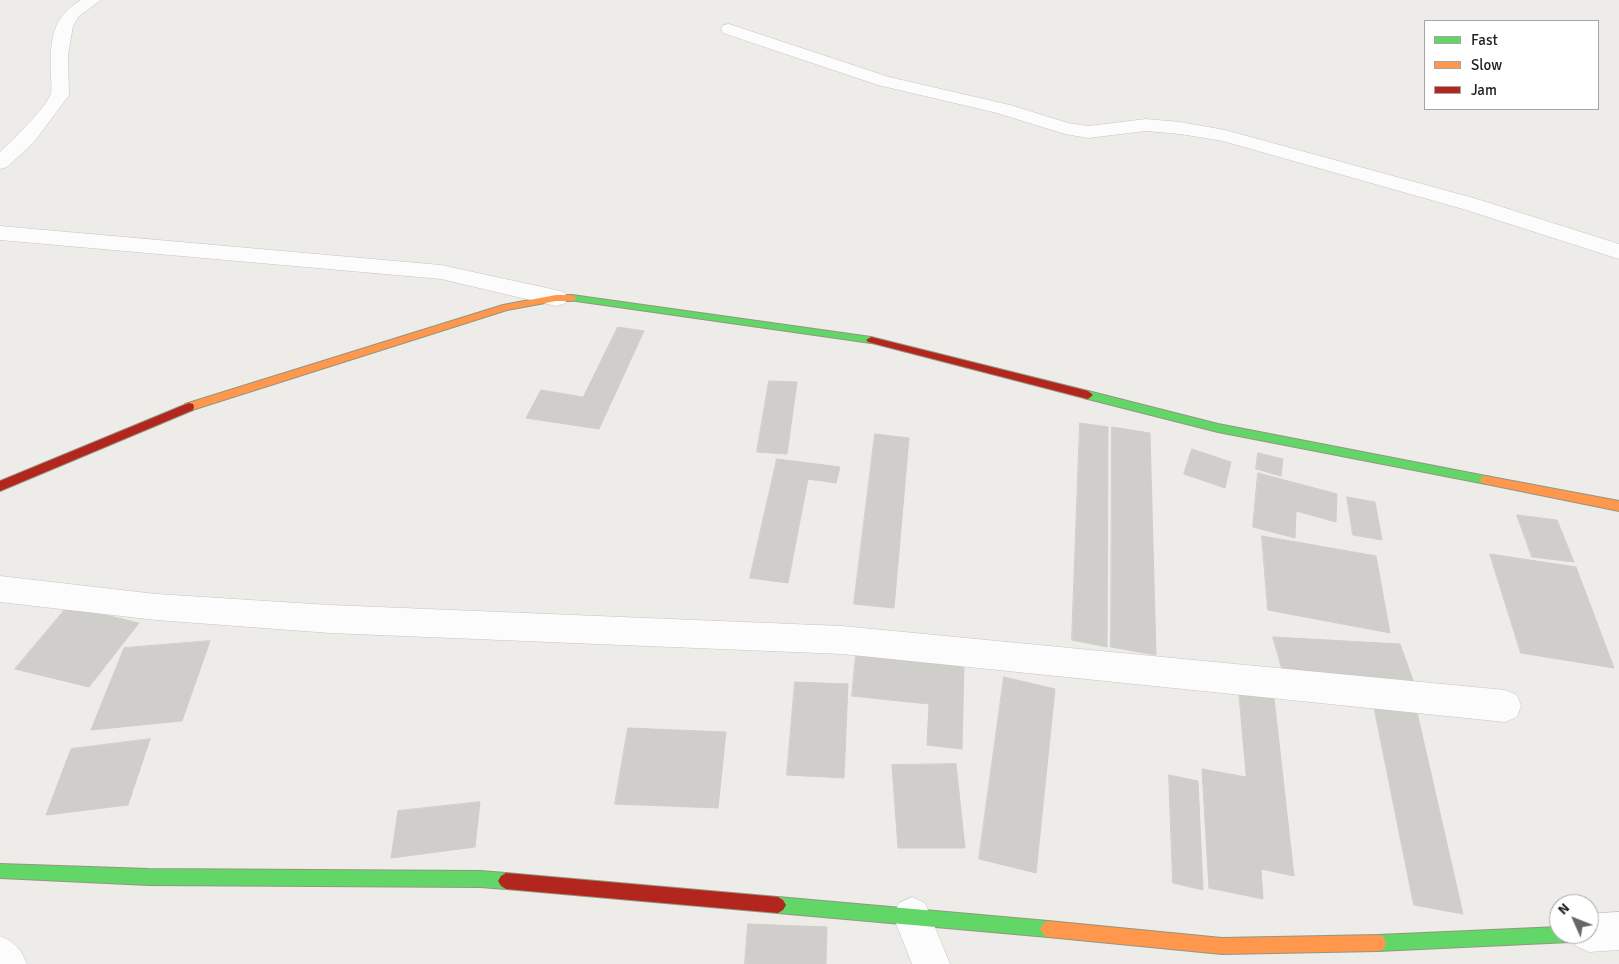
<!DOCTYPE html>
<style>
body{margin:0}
#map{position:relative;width:1619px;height:964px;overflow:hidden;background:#edece8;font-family:Signika,sans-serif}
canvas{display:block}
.legend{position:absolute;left:1424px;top:20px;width:175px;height:90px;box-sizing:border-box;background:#fff;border:1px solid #a5a5a5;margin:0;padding:6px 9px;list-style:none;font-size:15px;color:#1f1f1f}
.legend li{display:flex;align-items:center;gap:10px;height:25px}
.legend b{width:25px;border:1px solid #a5a5a5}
.north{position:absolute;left:1549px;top:894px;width:50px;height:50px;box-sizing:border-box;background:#fff;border:1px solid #a5a5a5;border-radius:50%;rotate:314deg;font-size:14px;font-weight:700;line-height:20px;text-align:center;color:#1f1f1f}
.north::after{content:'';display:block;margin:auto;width:18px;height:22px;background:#676765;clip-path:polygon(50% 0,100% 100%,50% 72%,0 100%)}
</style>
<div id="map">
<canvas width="1619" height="964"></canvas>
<ul class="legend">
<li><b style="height:6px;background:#63d668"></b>Fast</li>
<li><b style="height:6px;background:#ff974d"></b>Slow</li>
<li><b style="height:6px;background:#b3261e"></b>Jam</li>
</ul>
<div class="north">N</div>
</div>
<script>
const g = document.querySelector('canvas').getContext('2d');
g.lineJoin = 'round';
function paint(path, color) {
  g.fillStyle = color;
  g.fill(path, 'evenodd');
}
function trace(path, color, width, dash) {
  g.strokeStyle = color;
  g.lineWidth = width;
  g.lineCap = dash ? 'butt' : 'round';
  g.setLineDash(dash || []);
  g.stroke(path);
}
const building = new Path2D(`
 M618 327 644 331 599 429 526 418 541 390 583 397Z
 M769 381 797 382 787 454 757 452Z
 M1080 423 1108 427 1107 647 1072 640Z
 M1112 427 1150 433 1156 655 1111 647Z
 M875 434 909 438 894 608 854 604Z
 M1192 449 1231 462 1225 488 1184 474Z
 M1258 453 1283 459 1281 476 1256 469Z
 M777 459 840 467 836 483 808 479 788 583 750 578Z
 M1258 473 1337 494 1336 522 1296 511 1295 538 1253 527Z
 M1347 497 1375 502 1382 540 1353 535Z
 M1517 515 1557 520 1574 562 1532 557Z
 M1262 536 1376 556 1390 633 1268 610Z
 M1490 554 1576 567 1614 668 1521 653Z
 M68 606 139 623 89 687 15 669Z
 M1273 637 1400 644 1414 683 1284 675Z
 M210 641 182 721 91 730 124 648Z
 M856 654 964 665 962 749 927 745 929 704 852 696Z
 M1004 677 1055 689 1036 873 979 859Z
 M795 682 848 684 844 778 787 775Z
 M1239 692 1274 698 1294 876 1261 869 1263 899 1209 888 1202 769 1246 777Z
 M1373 701 1416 708 1463 914 1414 905Z
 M628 728 726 732 718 808 615 804Z
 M150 739 128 805 46 815 71 749Z
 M956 764 965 848H898L892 765Z
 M1169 775 1198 781 1203 890 1173 883Z
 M480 802 475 847 391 858 398 811Z
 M748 924 827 927 826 964H745Z`);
const street = new Path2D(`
 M81 0H101L79 16 73 26 68 55 69 95 34 142 7 167 0 169V152C10 143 48 106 51 93 52 88 51 80 51 74 50 41 51 18 81 0Z
 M729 24 889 77 1010 105 1068 123 1088 126 1146 119 1180 122 1225 130 1477 199 1619 244V259L1463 209 1223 141 1180 134 1146 131 1088 138 1065 134 997 113 878 85 723 33 721 29 723 25Z
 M0 226 441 265 556 290 564 292 568 298 564 304 556 306 441 279 0 240Z
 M0 576 156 594 330 605 842 626 1505 690 1517 695 1521 706 1517 717 1505 722 842 654 330 633 156 620 0 602Z
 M912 897 925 903 950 964H912L893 916 899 903Z
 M1619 912V950L1589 952 1576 946 1570 934H1589V914Z
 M0 936C15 942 21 949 27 964H0Z`);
const fast = new Path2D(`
 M572 295 871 337 876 340 871 343 569 300 567 298Z
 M1088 391 1218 424 1486 476 1490 477 1492 480 1490 483 1486 484 1218 432 1084 398 1083 395Z
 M0 864 149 869 480 871 506 873 511 876 514 881 511 886 506 889 480 887 149 885 0 878Z
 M778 897 1048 921 1053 924 1056 929 1053 934 1048 937 778 913 773 910 770 905 773 900Z
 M1559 927V934H1578L1576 940 1570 942 1378 951 1372 949 1370 943 1372 937 1378 935Z`);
const slow = new Path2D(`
 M556 295H572L577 298 572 301H556L507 310 189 411 184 407 185 404 503 305Z
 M1486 476 1619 501V511L1486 484 1482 483 1480 480 1482 477Z
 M1048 921 1222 938 1378 935 1384 937 1386 943 1384 949 1378 951 1222 954 1048 937 1043 934 1040 929 1043 924Z`);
const jam = new Path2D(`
 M871 337 1088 391 1093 395 1088 399 868 342 866 340Z
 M189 403 193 404 194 407 193 410 0 491V481Z
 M506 873 778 897 783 900 786 905 783 910 778 913 506 889 501 886 498 881 501 876Z`);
paint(building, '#d0cecb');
trace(building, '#d0cec9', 1);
trace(street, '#c4c4c2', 1);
trace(fast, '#939681', 2);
trace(slow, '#939681', 2);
trace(jam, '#939681', 2);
paint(street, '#fcfcfc');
paint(fast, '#63d668');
paint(slow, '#ff974d');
paint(jam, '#b3261e');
</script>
